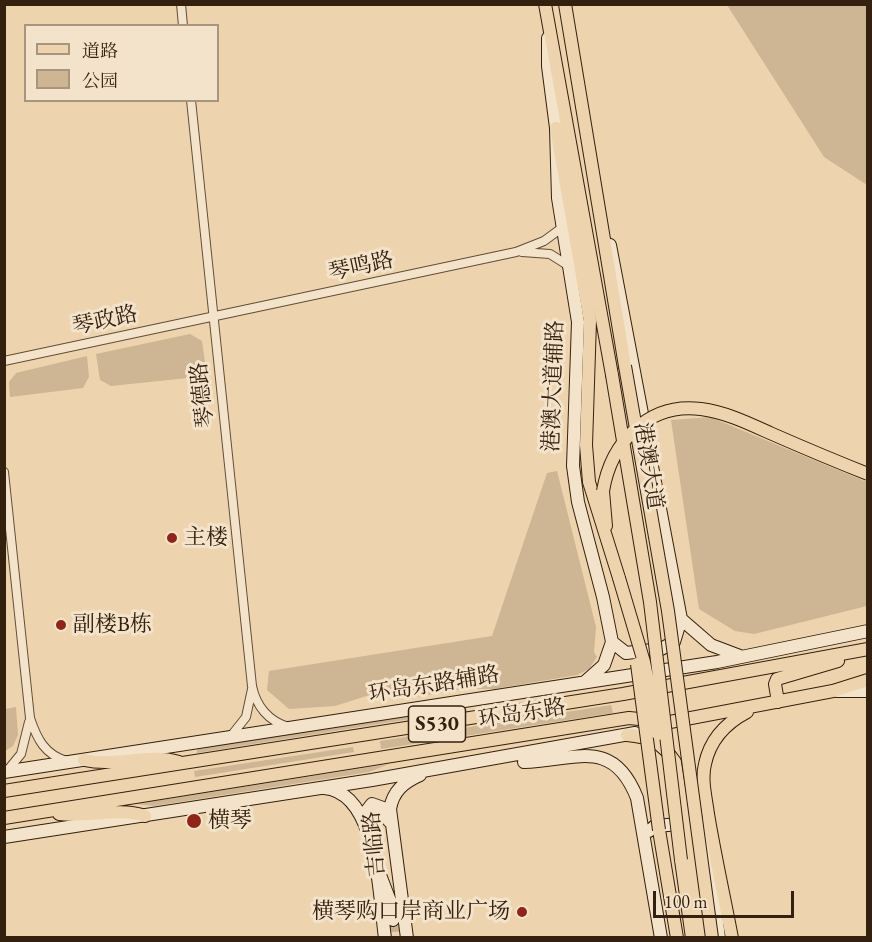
<!DOCTYPE html>
<meta charset="utf-8">
<style>
body{margin:0}
#map{position:relative;width:872px;height:942px;overflow:hidden;background:#edd4ae;font-family:"EB Garamond","Noto Serif SC",serif}
canvas{display:block}
.frame{position:absolute;inset:0;border:6px solid #34200e;pointer-events:none}
.legend{position:absolute;left:24px;top:24px;width:195px;height:78px;box-sizing:border-box;background:#f3e3ca;border:2px solid #a7957f;margin:0;padding:8px 10px;list-style:none;font-size:18px;color:#34200e}
.legend li{display:flex;align-items:center;gap:12px;height:30px}
.legend b{width:30px;border:2px solid #a7957f}
.scale{position:absolute;left:653px;top:891px;width:141px;height:27px;box-sizing:border-box;border:3px solid #34200e;border-top:0;padding-left:8px;font-size:18px;line-height:21px;white-space:nowrap;color:#34200e;-webkit-text-stroke:4px #f3e3ca;paint-order:stroke}
</style>
<div id="map">
<canvas width="872" height="942"></canvas>
<div class="frame"></div>
<ul class="legend">
<li><b style="height:8px;background:#edd4ae"></b>道路</li>
<li><b style="height:16px;background:#ceb593"></b>公园</li>
</ul>
<div class="scale">100 m</div>
</div>
<script>
const g = document.querySelector('canvas').getContext('2d');
g.lineJoin = 'round';
function paint(path, color) {
  g.fillStyle = color;
  g.fill(path, 'evenodd');
}
function trace(path, color, width, dash) {
  g.strokeStyle = color;
  g.lineWidth = width;
  g.lineCap = dash ? 'butt' : 'round';
  g.setLineDash(dash || []);
  g.stroke(path);
}
function label(font, color, halo, rows, align = 'center') {
  g.font = font + ' "EB Garamond","Noto Serif SC",serif';
  g.lineWidth = 6;
  g.setLineDash([]);
  g.textBaseline = 'middle';
  g.strokeStyle = halo;
  g.fillStyle = color;
  for (const [text, x, y, turn = 0] of rows) {
    g.save();
    g.translate(x, y);
    g.rotate((+turn || 0) * Math.PI / 180);
    g.textAlign = isNaN(turn) ? turn : align;
    if (halo) g.strokeText(text, 0, 0);
    g.fillText(text, 0, 0);
    g.restore();
  }
}
const green = new Path2D(`
 M727 5H867V185L824 157Z
 M190 334 202 341 207 376 111 386 100 380 96 354Z
 M87 356 89 377 83 388 10 397 9 382 16 373Z
 M710 417 867 482V606L754 634 735 631 699 609 671 420Z
 M557 471 596 627 594 652 597 657 589 669 577 675 494 689H461L410 698 404 690H385L335 706 289 709 267 690 269 671 492 636 547 473Z
 M611 705 613 713 381 749 380 741Z
 M16 707 18 735 13 746 5 751V709Z
 M422 712 423 717 197 753V748Z
 M353 747 354 752 195 777 194 771Z
 M389 764 369 772 154 806 136 804Z`);
const secondaryTunnel = new Path2D(`
 M393 920 395 938`);
const street = new Path2D(`
 M181 4 183 26
 M191 100 252 686C256 706 269 722 289 727
 M522 252 550 254 569 266
 M4 361 516 252 544 241 563 227
 M4 472 30 718C37 739 45 755 67 761
 M231 736 246 717 252 689
 M7 771 21 754 29 722`);
const secondary = new Path2D(`
 M548 38V66L556 128 558 198 578 322 573 466 578 502 603 597 612 642 604 665 586 681
 M610 245 681 619 674 642 661 649 626 653 612 642
 M681 619 711 645 740 656
 M837 691H868
 M524 762C576 760 613 737 637 798L661 938
 M4 772 717 662 868 631
 M324 788C378 792 379 896 385 938
 M366 820 365 813 372 804 383 808 389 821
 M705 823 719 938
 M649 831 655 826 680 824
 M4 837 372 780 635 733
 M380 875 390 901 393 920
 M407 938 390 809C393 791 404 782 420 775`);
const primary = new Path2D(`
 M545 4 612 375
 M565 4 625 366
 M556 128 590 321 586 445 589 482 619 578
 M603 491 606 526
 M778 702 775 684 777 679 838 661
 M627 735C651 737 662 743 675 762L703 938
 M84 760C117 767 147 753 179 762
 M4 791 623 694 868 649
 M59 814C88 818 116 807 145 816
 M4 818 629 718 670 722 833 691 868 680
 M659 830 677 938
 M681 860 692 938
 M732 938C724 896 715 856 708 814 706 798 701 780 705 764 710 740 726 723 747 712`);
const primaryBridge = new Path2D(`
 M625 366 668 611 712 938
 M612 375 650 602 681 860
 M603 491C611 443 648 402 701 409 725 412 748 423 770 433 802 447 835 461 868 474
 M619 578 644 662 658 734
 M637 664 659 830`);
const markers = [
 [172,538,6,"#8f2418"],
 [61,625,6,"#8f2418"],
 [194,821,8,"#8f2418"],
 [522,912,6,"#8f2418"]
];
const shields = [
 [437,724,57]
];
const shieldNames = [
 ["S530",437,724]
];
const streetNames = [
 ["琴鸣路",361,267,-12],
 ["琴政路",105,321,-12],
 ["港澳大道辅路",554,386,-88],
 ["琴德路",203,395,-96],
 ["港澳大道",648,466,81],
 ["环岛东路辅路",434,685,-9],
 ["环岛东路",522,714,-9],
 ["吉临路",375,844,-95]
];
const poiNames = [
 ["主楼",184,538],
 ["副楼B栋",73,625],
 ["横琴",208,821],
 ["横琴购口岸商业广场",510,912,"right"]
];
paint(green, '#ceb593');
trace(secondaryTunnel, '#c8b08e', 12, [12, 6]);
trace(street, '#624d36', 10);
trace(secondary, '#34200e', 14);
trace(primary, '#34200e', 14);
trace(street, '#f3e3ca', 8);
trace(secondary, '#f3e3ca', 12);
trace(primary, '#edd4ae', 12);
trace(primaryBridge, '#34200e', 14, []);
trace(primaryBridge, '#edd4ae', 12);
for (const [x, y, r, color] of markers) {
  const dot = new Path2D();
  dot.arc(x, y, r, 0, 2 * Math.PI);
  g.fillStyle = color;
  g.fill(dot);
  trace(dot, '#f3e3ca', 2);
}
for (const [x, y, w] of shields) {
  const box = new Path2D();
  box.roundRect(x - w / 2, y - 18, w, 36, 4.5);
  g.fillStyle = '#f3e3ca';
  g.fill(box);
  trace(box, '#34200e', 1.5);
}
label('bold 21px', '#34200e', null, shieldNames);
label('22px', '#34200e', '#f3e3ca', streetNames);
label('22px', '#34200e', '#f3e3ca', poiNames, 'left');
</script>
